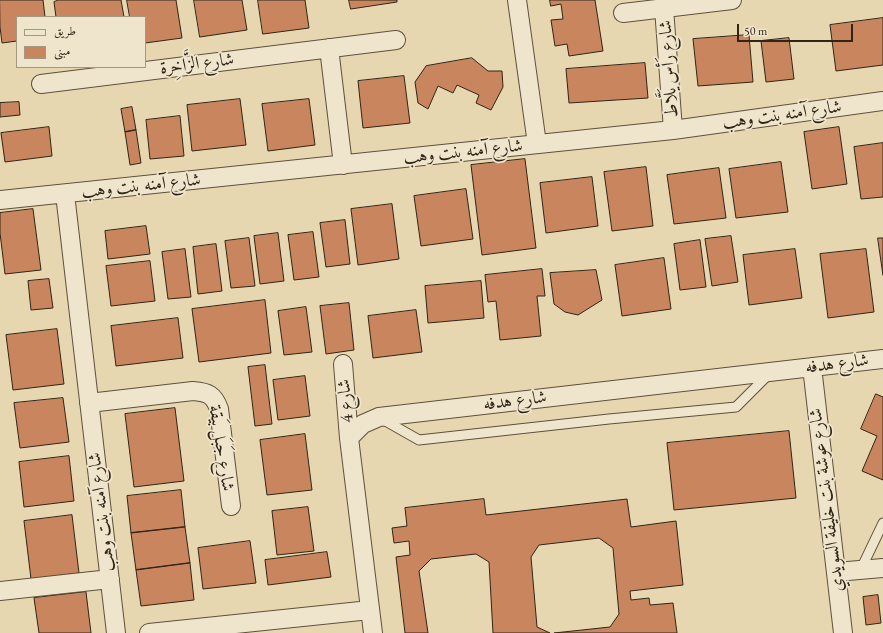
<!DOCTYPE html>
<meta charset="utf-8">
<style>
body{margin:0}
#map{position:relative;width:883px;height:633px;overflow:hidden;background:#e7d7b1;font-family:"EB Garamond",Amiri,serif}
canvas{display:block}
.legend{position:absolute;left:16px;top:16px;width:130px;height:52px;box-sizing:border-box;background:#efe5cc;border:1px solid #a29883;margin:0;padding:5px 7px;list-style:none;font-size:12px;color:#2f2416}
.legend li{display:flex;align-items:center;gap:8px;height:20px}
.legend b{width:20px;border:1px solid #a29883}
.scale{position:absolute;left:737px;top:24px;width:116px;height:18px;box-sizing:border-box;border:2px solid #2f2416;border-top:0;padding-left:5px;font-size:12px;line-height:14px;white-space:nowrap;color:#2f2416;-webkit-text-stroke:3px #efe5cc;paint-order:stroke}
</style>
<div id="map">
<canvas width="883" height="633"></canvas>
<ul class="legend">
<li><b style="height:5px;background:#efe5cc"></b>طريق</li>
<li><b style="height:11px;background:#c9865e"></b>مبنى</li>
</ul>
<div class="scale">50 m</div>
</div>
<script>
const g = document.querySelector('canvas').getContext('2d');
g.lineJoin = 'round';
function paint(path, color) {
  g.fillStyle = color;
  g.fill(path, 'evenodd');
}
function trace(path, color, width, dash) {
  g.strokeStyle = color;
  g.lineWidth = width;
  g.lineCap = dash ? 'butt' : 'round';
  g.setLineDash(dash || []);
  g.stroke(path);
}
function label(font, color, halo, rows, align = 'center') {
  g.font = font + ' "EB Garamond",Amiri,serif';
  g.lineWidth = 3.5;
  g.setLineDash([]);
  g.textBaseline = 'middle';
  g.strokeStyle = halo;
  g.fillStyle = color;
  for (const [text, x, y, turn = 0] of rows) {
    g.save();
    g.translate(x, y);
    g.rotate((+turn || 0) * Math.PI / 180);
    g.textAlign = isNaN(turn) ? turn : align;
    if (halo) g.strokeText(text, 0, 0);
    g.fillText(text, 0, 0);
    g.restore();
  }
}
const building = new Path2D(`
 M0 0H43L45 17H17V41L2 43 0 27Z
 M59 0H121L124 17H56L54 2Z
 M127 0H176L182 38 145 43V17H130Z
 M194 0H242L247 30 200 37Z
 M258 0H305L309 28 263 34Z
 M349 0H397V2L351 9Z
 M550 0H595L603 51 569 56 567 44 555 46 551 20 563 19 561 4 551 6Z
 M883 18V65L836 71 830 25Z
 M749 35 753 82 698 86 693 39Z
 M789 38 794 79 766 82 761 41Z
 M472 58 488 71H502L503 87 491 110 476 103 479 95 457 85 453 93 438 86 428 109 418 103 415 82 426 66Z
 M645 63 648 98 569 103 566 69Z
 M404 76 410 123 363 128 358 81Z
 M240 99 246 145 192 151 187 105Z
 M309 99 315 145 268 151 262 104Z
 M19 102 20 115 0 117V103Z
 M132 107 136 130 125 132 121 109Z
 M180 116 184 156 150 159 146 120Z
 M49 127 52 156 5 162 1 133Z
 M839 127 847 184 812 189 804 132Z
 M136 130 141 163 130 165 125 132Z
 M883 143V197L861 199 854 147Z
 M525 159 536 248 482 255 471 165Z
 M781 162 788 212 736 218 729 169Z
 M646 167 653 226 612 231 604 172Z
 M719 168 726 218 674 224 667 175Z
 M592 177 598 226 546 233 540 183Z
 M466 189 473 239 421 246 414 196Z
 M392 204 399 259 358 265 351 209Z
 M33 209 41 270 5 274 0 233V213Z
 M345 220 350 264 326 267 320 223Z
 M146 226 150 254 108 259 105 231Z
 M313 232 319 277 294 280 288 235Z
 M278 233 284 281 260 284 254 236Z
 M731 236 738 282 712 286 705 239Z
 M249 238 255 286 231 288 225 241Z
 M878 238H883V275Z
 M700 240 706 287 680 290 674 244Z
 M216 244 222 291 198 294 193 247Z
 M185 249 191 297 168 299 162 252Z
 M795 249 802 298 749 305 743 255Z
 M866 249 874 312 828 318 820 254Z
 M664 258 671 309 622 316 615 265Z
 M150 261 155 301 111 306 106 266Z
 M542 269 545 296H537L541 336 500 340 496 301 488 302 485 275Z
 M596 270 602 300 578 315 565 312 554 304 550 273Z
 M49 279 53 308 31 310 28 281Z
 M481 281 484 318 428 323 425 286Z
 M265 300 271 353 199 362 192 309Z
 M349 303 354 350 326 354 320 306Z
 M306 307 312 352 284 355 278 311Z
 M416 310 422 352 373 358 368 316Z
 M178 318 183 358 116 366 111 326Z
 M57 329 64 384 13 390 6 335Z
 M265 365 272 424 255 426 248 367Z
 M305 376 310 416 278 420 273 380Z
 M876 394 883 397V480L862 471 877 436 861 429Z
 M63 398 69 442 20 448 14 403Z
 M175 408 184 481 134 487 125 414Z
 M789 431 796 498 674 510 667 443Z
 M305 434 312 490 267 495 260 440Z
 M69 456 74 501 24 507 19 462Z
 M181 490 185 527 131 533 127 496Z
 M484 499 486 515 627 499 631 527 676 521 683 585 630 591 631 600 649 598 650 605 673 603 677 633H554L610 627 619 614 613 548 599 538 539 545 531 557 537 627 550 633H493L489 562 476 554 431 559 419 571 428 633H405L396 557 410 555 409 541 394 543 392 528 407 526 405 508Z
 M308 507 314 551 277 555 272 511Z
 M72 515 79 573 31 579 24 521Z
 M185 527 190 563 136 570 131 533Z
 M250 541 256 583 203 589 198 548Z
 M327 552 331 577 268 585 265 560Z
 M190 563 194 600 141 606 136 570Z
 M86 592 91 633H39L34 598Z
 M878 595 881 623 866 625 863 597Z`);
const service = new Path2D(`
 M382 419 419 440 609 419 736 407 770 373
 M861 569 883 523`);
const minor = new Path2D(`
 M517 0 537 144
 M664 8 673 130
 M623 13 732 0
 M329 48 343 165
 M41 84 396 40
 M65 194 116 633
 M0 200 673 130 883 101
 M343 364 349 438 373 633
 M812 367 843 633
 M89 403 193 391C208 392 214 395 219 409L231 506
 M349 438 363 424 379 417 883 359
 M836 572 883 568
 M0 591 110 579
 M149 633 370 610`);
const streetNames = [
 ["شارع الزَّاخِرة",197,64,-7],
 ["شارع رَأس يَلَّاط",669,69,-94],
 ["شارع آمنه بنت وهب",782,115,-8],
 ["شارع آمنه بنت وهب",463,152,-6],
 ["شارع آمنه بنت وهب",141,186,-6],
 ["شارع هدفه",837,364,-7],
 ["شارع 4",346,401,-95],
 ["شارع هدفه",515,401,-7],
 ["شارع جَبَل بَيقة",221,448,81],
 ["شارع عوشة بنت خليفة السويدي",827,500,-97],
 ["شارع آمنه بنت وهب",102,512,-97]
];
paint(building, '#c9865e');
trace(building, '#2f2416', 1);
trace(service, '#5d513d', 11);
trace(minor, '#5d513d', 20);
trace(service, '#efe5cc', 9);
trace(minor, '#efe5cc', 18);
label('18px', '#2f2416', '#efe5cc', streetNames);
</script>
